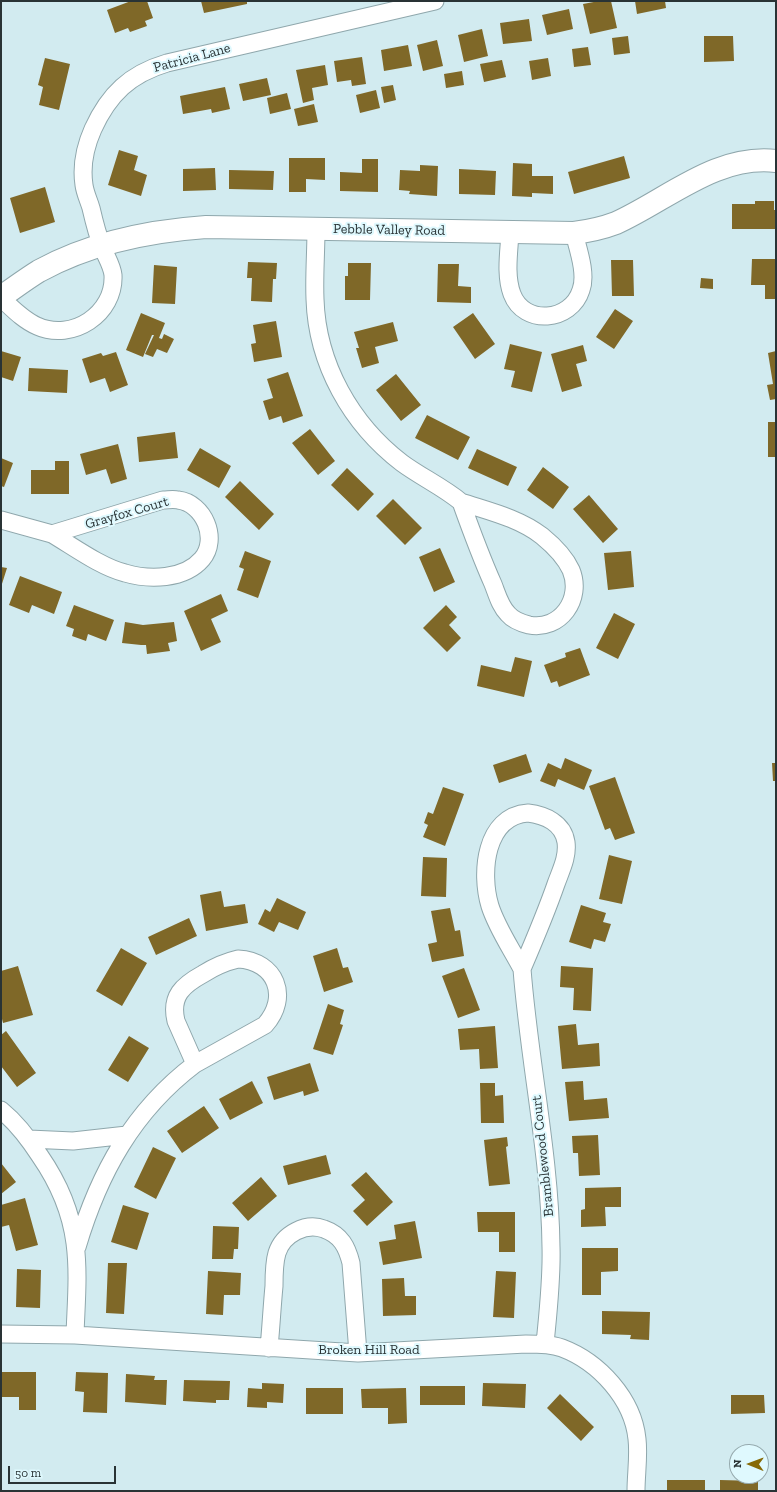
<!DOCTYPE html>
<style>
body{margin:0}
#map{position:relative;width:777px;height:1492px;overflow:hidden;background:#d2ebf0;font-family:"Zilla Slab",serif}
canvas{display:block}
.frame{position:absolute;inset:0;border:2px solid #293335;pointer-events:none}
.north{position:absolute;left:729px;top:1444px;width:40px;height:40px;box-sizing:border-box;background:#dff9fe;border:1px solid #96aaae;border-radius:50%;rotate:271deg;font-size:11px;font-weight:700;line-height:16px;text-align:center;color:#293335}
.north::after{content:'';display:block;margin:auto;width:14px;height:18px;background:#876a06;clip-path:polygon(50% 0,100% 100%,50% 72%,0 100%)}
.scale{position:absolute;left:8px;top:1466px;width:108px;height:18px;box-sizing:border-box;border:2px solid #293335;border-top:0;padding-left:5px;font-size:12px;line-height:14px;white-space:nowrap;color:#293335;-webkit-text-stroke:3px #dff9fe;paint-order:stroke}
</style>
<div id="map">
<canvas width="777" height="1492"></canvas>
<div class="frame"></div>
<div class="north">N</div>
<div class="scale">50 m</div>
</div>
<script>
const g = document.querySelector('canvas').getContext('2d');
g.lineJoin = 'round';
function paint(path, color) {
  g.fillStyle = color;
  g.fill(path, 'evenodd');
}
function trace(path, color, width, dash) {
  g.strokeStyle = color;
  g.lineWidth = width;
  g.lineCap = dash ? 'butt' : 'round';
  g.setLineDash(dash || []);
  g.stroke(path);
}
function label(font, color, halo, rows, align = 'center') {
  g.font = font + ' "Zilla Slab",serif';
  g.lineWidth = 4;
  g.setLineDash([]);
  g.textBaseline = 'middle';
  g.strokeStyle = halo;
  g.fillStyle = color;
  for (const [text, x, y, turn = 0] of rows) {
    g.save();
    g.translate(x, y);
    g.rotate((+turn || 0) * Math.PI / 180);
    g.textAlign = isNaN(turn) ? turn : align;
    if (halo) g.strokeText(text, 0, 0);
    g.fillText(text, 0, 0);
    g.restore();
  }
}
const building = new Path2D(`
 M131 1H147L153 18 145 21 147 26 130 32 128 28 115 33 107 10Z
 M201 1H247V4L204 13Z
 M599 1H611L617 28 590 34 583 4Z
 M635 1H665L666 8 637 14Z
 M569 9 573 29 547 35 542 15Z
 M529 19 532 41 503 44 500 23Z
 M482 29 488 56 464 62 458 35Z
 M628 36 630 53 614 55 612 38Z
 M704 36H733L734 61 704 62Z
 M437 40 443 66 423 71 417 45Z
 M408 45 412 66 384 71 381 50Z
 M588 47 591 65 574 67 572 49Z
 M362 57 366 84 352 86 351 80 337 82 334 61Z
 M45 58 70 64 59 110 39 105 43 87 38 85Z
 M548 58 551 76 532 80 529 61Z
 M502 60 506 77 484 82 480 64Z
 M325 65 328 85 312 88 314 100 303 103 296 70Z
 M462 71 464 85 446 88 444 74Z
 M267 78 271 95 243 101 239 84Z
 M393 85 396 100 384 103 381 87Z
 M225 87 230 109 212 113 211 109 183 114 180 96Z
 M376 90 380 108 360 113 356 95Z
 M287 93 291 109 270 114 267 98Z
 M314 104 318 122 298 126 294 109Z
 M119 150 138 156 134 170 147 175 141 196 108 185Z
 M624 156 630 178 574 194 568 172Z
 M289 158H325V180L306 179V192H289Z
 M362 159H378V192L340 191V172L362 173Z
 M513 163 532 164V176H553V194L532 193V197L512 196Z
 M420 165 438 166 437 196 409 194 410 191 399 190 400 170 420 171Z
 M215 168 216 190 183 191V169Z
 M459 169 496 171 495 195 459 194Z
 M229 170 274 171 273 190 229 189Z
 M45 187 55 222 20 233 10 198Z
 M755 201H774V210H776V229H732V204H755Z
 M752 259H776V299H765V285H751Z
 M611 260H633L634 296H612Z
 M248 262 277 263 276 279H273L272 302 251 301 252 278H247Z
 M348 263H371L370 300H345V276H348Z
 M438 264H459L458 286 471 287V303L437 302Z
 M154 265 177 267 175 304 152 303Z
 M701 278 713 279V289L700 288Z
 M615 309 633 321 614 349 596 337Z
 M141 313 165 323 159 338 162 339 164 334 174 339 167 353 157 349 153 357 145 354 154 335H152L143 357 126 350Z
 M473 313 495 344 475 359 453 327Z
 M276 321 282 357 254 362 251 344 256 343 253 325Z
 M393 322 398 341 375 347 379 363 362 368 356 348H359L354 332Z
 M510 344 542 352 532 392 511 387 515 371 504 369Z
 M583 345 587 361 576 364 582 386 562 392 551 354Z
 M1 351 21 357 13 381 1 377Z
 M776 351V399L770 400 767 385 773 384 768 353Z
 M116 352 128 385 110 392 105 378 90 383 82 359 101 353 103 356Z
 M29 368 68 370 67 393 28 391Z
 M288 372 303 416 283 423 281 416 269 420 263 401 273 398 267 379Z
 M396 374 421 405 401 421 376 390Z
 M427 415 470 437 458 460 415 438Z
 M768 422H776V457H768Z
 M310 429 335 461 318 475 292 443Z
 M175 432 178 458 139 462 137 437Z
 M118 444 127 479 111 484 106 469 86 475 80 454Z
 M200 448 231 466 219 488 187 470Z
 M477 449 517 467 508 486 468 468Z
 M1 458 13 463 4 487 1 486Z
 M55 461H69V494H31V470H55Z
 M543 467 569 487 553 509 527 490Z
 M347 468 374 494 358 511 331 485Z
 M240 481 274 514 259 530 225 497Z
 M589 495 618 529 603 543 573 509Z
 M393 499 422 528 405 545 376 516Z
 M440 548 455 582 434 592 419 557Z
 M245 551 271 561 258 598 237 590 244 569 239 567Z
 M631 551 634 587 608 590 604 553Z
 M1 567 7 568 1 587Z
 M20 576 62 592 54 614 32 605 29 613 9 605Z
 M221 594 228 611 211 619 221 642 201 651 184 611Z
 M74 605 114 620 106 641 88 634 86 641 72 636 74 629 66 626Z
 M446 605 457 617 449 625 461 638 447 652 423 628Z
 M614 613 635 624 618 659 596 648Z
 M125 622 143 625 174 622 177 641 168 643 170 651 147 654 146 645H141L122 643Z
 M580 648 590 675 559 687 557 681 551 683 544 665 566 657 565 653Z
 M515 657 532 661 524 697 477 686 481 665 511 672Z
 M526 754 532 772 499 783 493 765Z
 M565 758 592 770 584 790 558 779 555 787 540 781 548 763 561 769Z
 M772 763H776V781H773Z
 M615 777 635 833 615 840 610 828 605 830 589 786Z
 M443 787 464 794 445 846 423 837 428 825 424 823 428 812 433 814Z
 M609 855 632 861 622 904 599 899Z
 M423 857 447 858 446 897 421 896Z
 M221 891 224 907 245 904 248 923 206 931 200 895Z
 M277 898 306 912 298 930 279 922 274 932 258 924 265 909 270 912Z
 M581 905 606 913 603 922 611 924 605 942 594 939 591 949 569 942Z
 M450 908 455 931 460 930 464 956 432 962 428 944 437 942 431 911Z
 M189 918 197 936 156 955 148 937Z
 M121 948 147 963 122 1006 96 991Z
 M337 948 343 968 348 967 353 982 324 992 313 956Z
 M18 966 33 1015 3 1023 1 1015V971Z
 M561 966 593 968 591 1011 573 1010 574 988 560 987Z
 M464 968 480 1010 458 1018 442 976Z
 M328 1004 344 1010 340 1024 343 1025 333 1055 313 1049Z
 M576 1024 578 1045 599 1043 600 1066 562 1069 558 1026Z
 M495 1026 498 1068 480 1069 479 1049 460 1050 458 1029Z
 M6 1031 36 1073 17 1087 1 1066V1035Z
 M129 1036 149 1048 128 1082 108 1070Z
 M310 1063 319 1091 304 1096 303 1091 274 1100 267 1077Z
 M252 1081 263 1103 230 1120 219 1099Z
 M583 1081 584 1100 607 1098 609 1118 569 1121 565 1082Z
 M480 1083H495V1096L503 1095 504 1123H481Z
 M204 1106 219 1128 182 1153 167 1131Z
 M598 1135 600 1175 579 1176 578 1153H573L572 1136Z
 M507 1137 508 1146 506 1147 510 1184 489 1186 484 1140Z
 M153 1147 176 1158 156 1199 134 1187Z
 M326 1155 331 1174 288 1185 283 1166Z
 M1 1163 16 1182 1 1194Z
 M366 1172 393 1202 367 1226 353 1211 365 1200 351 1185Z
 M261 1177 277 1196 248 1221 232 1203Z
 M621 1187V1207H605L606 1226 581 1227V1210L585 1209V1188Z
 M25 1198 38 1245 16 1251 9 1225 1 1227V1205Z
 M123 1205 149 1213 137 1250 111 1242Z
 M477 1212H515V1252H499V1232H478Z
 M415 1221 422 1258 383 1265 379 1242 396 1239 394 1225Z
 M213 1226 239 1227 238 1249H234L233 1259H212Z
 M582 1248H618V1271L601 1272V1295H582Z
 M108 1263H127L124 1314 106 1313Z
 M17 1269 41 1270 40 1308 16 1307Z
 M208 1271 241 1273 240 1295H224L223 1315 206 1314Z
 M496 1271 516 1272 514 1318 493 1317Z
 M404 1278 405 1296H416V1315L383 1316 382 1279Z
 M602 1311 650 1312 649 1340 630 1339 631 1335 602 1334Z
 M1 1372H36V1410H19V1397H1Z
 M76 1372 108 1373 107 1413 83 1412 84 1392 75 1391Z
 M126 1374 155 1376 154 1380H167L166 1405 125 1402Z
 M184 1380 230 1381 229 1400H216V1403L183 1401Z
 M262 1383 284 1384 283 1403 267 1402V1408L247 1407 248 1388 262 1389Z
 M483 1383 526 1384 525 1408 482 1406Z
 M420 1386H465V1405H420Z
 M306 1388H343V1414H306Z
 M406 1388 407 1423 388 1424V1408H362L361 1389Z
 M560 1394 594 1427 581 1441 547 1408Z
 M731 1395H764L765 1413 731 1414Z
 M667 1480H705V1491H667Z
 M720 1480 758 1481V1491H720Z`);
const minor = new Path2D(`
 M316 229C316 252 314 276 315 299 317 364 351 424 402 463 421 477 443 487 461 502
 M510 233C509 252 505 275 512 294 524 326 571 322 581 290 587 274 578 249 574 233
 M1 298C12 308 23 320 37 326 72 342 115 314 113 275 112 265 105 255 102 246 97 234 94 221 91 208 89 201 85 193 84 185 81 165 85 147 93 129 109 94 130 74 167 63L435 1
 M163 500C168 500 173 499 178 500 204 503 219 539 202 559 184 580 149 580 125 573 101 567 74 547 52 534Z
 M461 502C488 511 519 518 542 536 553 545 565 557 571 570 583 599 560 631 529 625 521 623 513 620 508 614 500 606 497 594 493 584 481 557 471 530 461 502Z
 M1 520 52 534
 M528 813C545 815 563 823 566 842 568 857 561 870 556 884 546 913 534 941 522 969 511 948 497 928 490 906 480 873 485 816 528 813Z
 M238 959C276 961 290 997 265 1025L195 1064 176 1021C170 996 183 985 203 974 214 967 225 962 238 959Z
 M522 969C529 1061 550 1155 551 1247 552 1279 548 1312 545 1344
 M1 1110C17 1123 29 1139 40 1156 58 1182 71 1212 75 1243 79 1274 76 1304 75 1335
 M29 1139 73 1141 127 1135
 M77 1247C99 1173 133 1111 195 1064
 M1 1334 75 1335 358 1353 526 1344C538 1344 551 1344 562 1348 599 1362 633 1399 637 1439 639 1456 636 1474 636 1491
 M269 1348C271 1327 272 1307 274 1286 274 1275 274 1263 277 1253 283 1234 306 1222 324 1229 341 1235 347 1247 351 1263L358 1353`);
const tertiary = new Path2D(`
 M1 297C14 288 26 279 39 271 90 243 149 231 206 227L574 233C589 231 603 228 616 223 667 200 716 154 776 161`);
const streetNames = [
 ["Patricia Lane",192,58,-15],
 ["Pebble Valley Road",389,230,1],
 ["Grayfox Court",127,513,-16],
 ["Bramblewood Court",543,1156,-96],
 ["Broken Hill Road",369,1350]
];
paint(building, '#7f6828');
trace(minor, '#8fa7ac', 19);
trace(tertiary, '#8fa7ac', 24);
trace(minor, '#fff', 17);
trace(tertiary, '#fff', 22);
label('14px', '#293335', '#dff9fe', streetNames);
</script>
